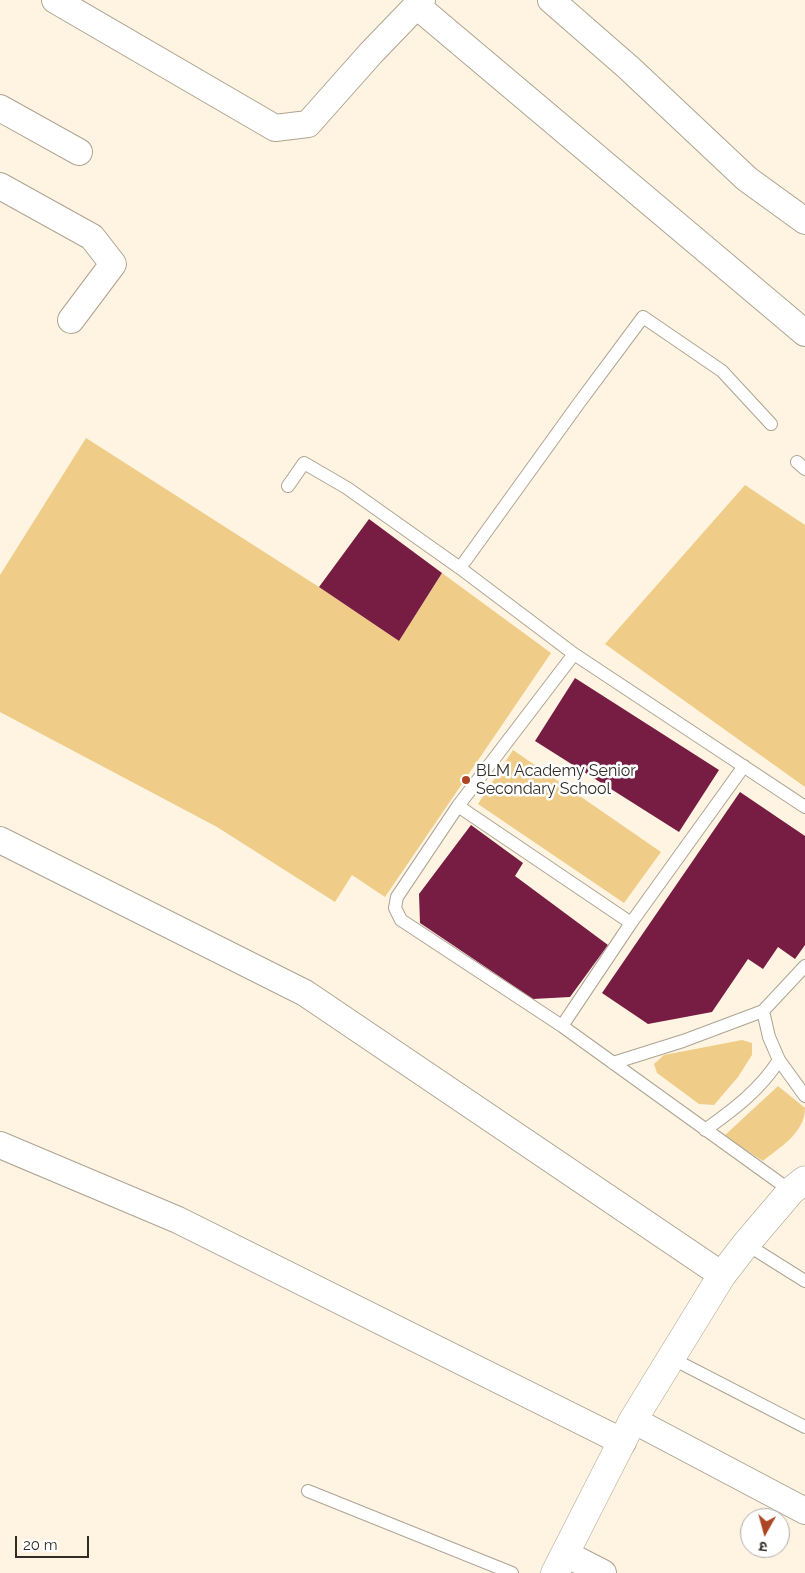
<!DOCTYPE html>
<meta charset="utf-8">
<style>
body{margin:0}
#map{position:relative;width:805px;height:1573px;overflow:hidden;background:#fef4e1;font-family:Raleway,"Noto Sans Devanagari",sans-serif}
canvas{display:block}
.north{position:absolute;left:740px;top:1508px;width:50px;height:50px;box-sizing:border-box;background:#fff;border:1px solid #adaba8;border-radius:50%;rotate:187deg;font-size:14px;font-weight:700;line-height:20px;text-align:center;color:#312d26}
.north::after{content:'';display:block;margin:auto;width:18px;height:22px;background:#ac4523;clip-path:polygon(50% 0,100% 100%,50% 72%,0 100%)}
.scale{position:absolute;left:15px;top:1536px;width:74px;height:22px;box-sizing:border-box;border:2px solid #312d26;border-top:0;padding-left:6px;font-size:15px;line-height:18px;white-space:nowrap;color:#312d26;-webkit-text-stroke:4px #fff;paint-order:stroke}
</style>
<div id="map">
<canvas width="805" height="1573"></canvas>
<div class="north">उ</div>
<div class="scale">20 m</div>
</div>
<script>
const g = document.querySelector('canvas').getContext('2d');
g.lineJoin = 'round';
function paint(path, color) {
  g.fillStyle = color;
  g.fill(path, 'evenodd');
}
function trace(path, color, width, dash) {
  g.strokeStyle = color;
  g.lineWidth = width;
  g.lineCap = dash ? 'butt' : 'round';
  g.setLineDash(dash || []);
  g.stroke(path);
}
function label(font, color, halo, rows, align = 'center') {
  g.font = font + ' Raleway,sans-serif';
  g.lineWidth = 5;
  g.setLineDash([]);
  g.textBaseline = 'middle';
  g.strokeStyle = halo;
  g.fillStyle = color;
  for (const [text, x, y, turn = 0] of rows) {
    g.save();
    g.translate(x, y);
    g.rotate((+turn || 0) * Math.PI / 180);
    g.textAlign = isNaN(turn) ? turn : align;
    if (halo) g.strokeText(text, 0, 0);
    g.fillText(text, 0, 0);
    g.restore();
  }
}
const green = new Path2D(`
 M86 438 319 587 399 641 442 573 551 653 385 897 352 875 335 902 217 827 0 712V575Z
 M745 485 805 525V787L605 644Z
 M513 750 661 852 624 903 478 804Z
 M742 1040 752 1043V1055L738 1077 714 1105 699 1104 657 1073 654 1064 664 1055Z
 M778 1086 805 1108C805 1133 780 1147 763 1161L724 1136Z`);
const building = new Path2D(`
 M369 519 442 573 399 641 319 587Z
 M575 678 719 770 679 832 535 741Z
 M740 792 805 836V945L795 959 778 947 763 969 748 959 712 1012 648 1024 602 993Z
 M471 825 523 863 515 876 608 945 570 997 533 999 420 923 419 894Z`);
const lane = new Path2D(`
 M797 462 805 469
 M288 486 304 463 347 488 460 568 574 654 805 807
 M460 568 579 403 643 317 722 371 771 424
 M574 654 458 806 397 897 395 908 401 920 562 1026 791 1191
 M458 806 631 923
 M805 966 763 1011 769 1037 779 1060 805 1096
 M562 1026 631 923 744 766
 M613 1063 683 1041 763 1011
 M705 1130C733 1110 760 1090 779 1060
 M746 1244 805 1281
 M671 1358 805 1427
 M308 1491 512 1573`);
const street = new Path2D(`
 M55 0 275 128 308 124 371 53 422 0
 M551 0 629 68 747 179 805 221
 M417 6 805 333
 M0 108 79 152
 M0 186 92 237 113 264 71 320
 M0 840 305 993 722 1275
 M0 1145 178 1220 623 1442
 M633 1420 805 1511
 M566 1554 603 1573`);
const secondary = new Path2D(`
 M555 1573 633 1420 722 1275 746 1244 791 1191 805 1180`);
const markers = [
 [466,780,5,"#ac4523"]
];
const poiNames = [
 ["BLM Academy Senior",476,771],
 ["Secondary School",476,789]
];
paint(green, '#efcd88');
paint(building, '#771c42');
trace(lane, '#ada391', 14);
trace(street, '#ada391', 28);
trace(secondary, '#ada391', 29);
trace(lane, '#fff', 12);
trace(street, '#fff', 26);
trace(secondary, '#fff', 28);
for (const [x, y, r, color] of markers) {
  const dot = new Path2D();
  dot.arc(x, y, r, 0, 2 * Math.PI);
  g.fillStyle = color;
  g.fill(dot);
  trace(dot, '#fff', 2);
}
label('16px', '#312d26', '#fff', poiNames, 'left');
</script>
